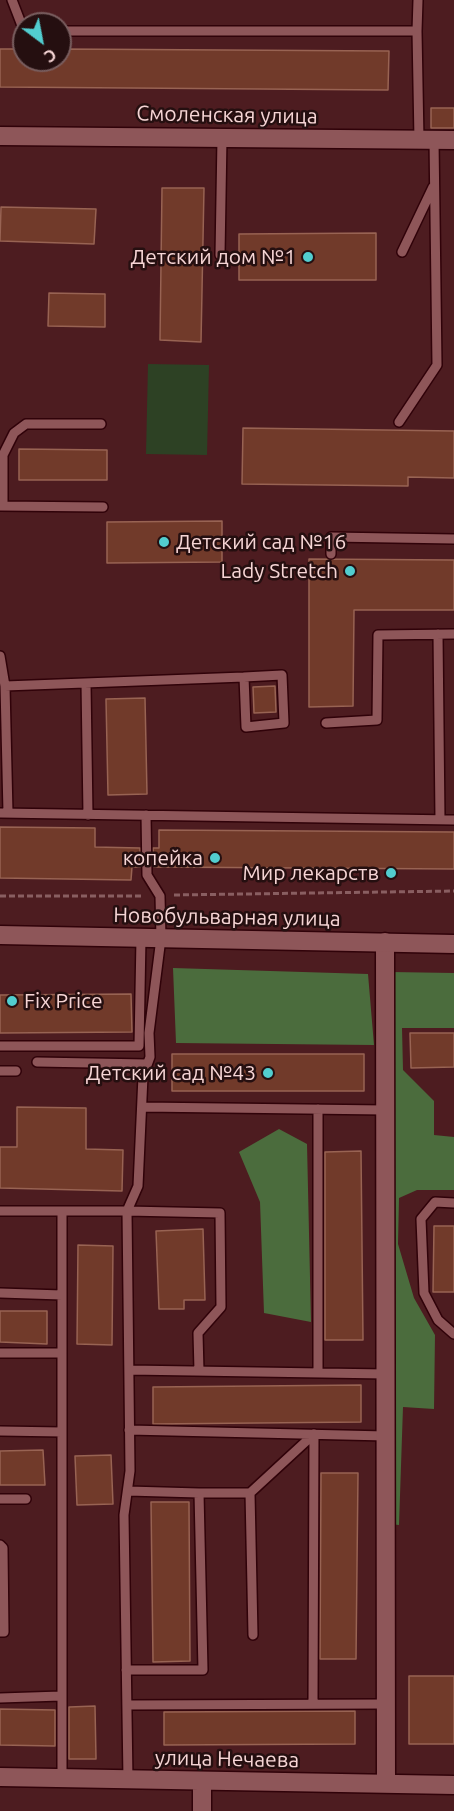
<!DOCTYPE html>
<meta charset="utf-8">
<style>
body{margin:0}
#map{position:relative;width:454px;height:1811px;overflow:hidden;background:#4d1c20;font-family:Ubuntu,sans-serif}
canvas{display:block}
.north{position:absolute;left:12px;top:12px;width:60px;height:60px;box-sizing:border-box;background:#250f10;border:2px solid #795e5f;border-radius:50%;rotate:148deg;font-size:16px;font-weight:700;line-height:24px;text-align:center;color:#f6d5d5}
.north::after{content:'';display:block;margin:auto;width:21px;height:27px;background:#52cdcf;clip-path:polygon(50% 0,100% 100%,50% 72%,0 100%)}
</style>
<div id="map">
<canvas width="454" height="1811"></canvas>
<div class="north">С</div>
</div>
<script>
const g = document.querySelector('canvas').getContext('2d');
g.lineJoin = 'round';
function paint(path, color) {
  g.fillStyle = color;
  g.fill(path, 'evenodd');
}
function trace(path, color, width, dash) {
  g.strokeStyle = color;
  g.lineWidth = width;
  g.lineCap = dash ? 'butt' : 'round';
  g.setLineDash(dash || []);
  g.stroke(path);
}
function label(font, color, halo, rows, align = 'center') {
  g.font = font + ' Ubuntu,sans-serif';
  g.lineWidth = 5;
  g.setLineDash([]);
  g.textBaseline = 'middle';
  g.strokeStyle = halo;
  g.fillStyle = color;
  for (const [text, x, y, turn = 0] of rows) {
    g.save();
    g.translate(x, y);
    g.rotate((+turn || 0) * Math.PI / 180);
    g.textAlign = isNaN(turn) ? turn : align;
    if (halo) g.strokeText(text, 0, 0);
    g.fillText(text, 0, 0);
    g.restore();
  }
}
const green = new Path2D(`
 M148 364 209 365 207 455 146 454Z`);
const forest = new Path2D(`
 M173 968 368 974 374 1045 176 1043Z
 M391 972 454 973V1028H402L403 1070 434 1101V1135L454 1137V1190H417L399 1198 398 1244 414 1298 435 1335 434 1409 403 1407 399 1525 390 1524Z
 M279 1129 307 1144 311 1322 264 1313 260 1202 239 1152Z`);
const building = new Path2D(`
 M0 49H24V60H60V49L389 51 388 90 0 87Z
 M431 108H454V128H431Z
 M162 188H204L201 342 160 340Z
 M1 207 96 209 94 244 0 241Z
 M376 233V280H239V234Z
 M49 293 105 294V327L48 326Z
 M243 428 454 431V478L408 477V486L242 484Z
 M19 449 107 450V480H19Z
 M222 521V562L107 563V522Z
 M309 559 454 560V610H354L353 706 309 707Z
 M275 686 276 712 254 713 253 687Z
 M145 698 147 794 108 795 106 699Z
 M0 827 95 828V847L140 848V867H132L131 880 0 878Z
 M159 830 454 832V869L154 867 153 848H159Z
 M131 994 132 1032 0 1033V995Z
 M410 1033H454V1067L411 1068Z
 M172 1054H364V1091H172Z
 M17 1107 86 1108V1149L123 1150 122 1191 0 1188V1147H17Z
 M361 1151 363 1340H325V1152Z
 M434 1226H454V1292H433Z
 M203 1229 205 1300H184V1309H159L156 1231Z
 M78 1245 113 1246 112 1345 77 1344Z
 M0 1311H47V1344L0 1342Z
 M361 1385V1422L153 1424V1387Z
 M43 1450 45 1485H0V1451Z
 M111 1455 113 1504 77 1505 75 1456Z
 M321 1473H358L356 1659H320Z
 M151 1502H189L190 1661 153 1662Z
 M409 1676H454V1744H409Z
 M95 1706 96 1759H69V1707Z
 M0 1709 55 1710V1746L0 1745Z
 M355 1711V1744L164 1745V1712Z`);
const path = new Path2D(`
 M174 895 454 891
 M0 896H143`);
const service = new Path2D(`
 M12 0 24 31
 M60 31H417L419 140
 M417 31 418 0
 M402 252 433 187
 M220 255 222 138
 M399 422 437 365 434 140
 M0 506 103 507
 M3 506V455L14 433 26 424H101
 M331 554V537L454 539
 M438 634 440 820
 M0 656 5 686 244 677 246 727 284 723 282 675 244 677
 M86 683 88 815
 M5 686 8 813
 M326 723 377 720 378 635 454 634
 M0 813 454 820
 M0 1046H139L141 938
 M37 1062 147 1064
 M0 1071H16
 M142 1107 385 1110
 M318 1109V1373
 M454 1203 435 1202 421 1219 424 1293 438 1320 454 1334
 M0 1211H127L220 1213 221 1307 198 1333 199 1371
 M0 1293 62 1295
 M0 1353H62
 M129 1370 386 1374
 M129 1430 386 1436
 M0 1431 62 1432
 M199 1493H250L314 1434
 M250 1493 253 1635
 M0 1499H26
 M0 1545 3 1548 4 1632H0
 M126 1670H203L199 1493 128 1491
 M0 1698 61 1696
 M313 1704 314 1434
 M127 1705 386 1704
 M62 1779V1211
 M128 1780 124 1515 130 1471 127 1211 138 1186 143 1076 150 1057 149 1033 161 938 160 896 147 875 146 815`);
const minor = new Path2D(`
 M0 136 454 140
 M385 942 386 1783
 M0 1777 454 1785
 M202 1782V1811`);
const tertiary = new Path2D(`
 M0 935 454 944`);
const markers = [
 [308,257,6,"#52cdcf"],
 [164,542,6,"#52cdcf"],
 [350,571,6,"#52cdcf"],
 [215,858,6,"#52cdcf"],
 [391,873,6,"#52cdcf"],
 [12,1001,6,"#52cdcf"],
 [268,1073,6,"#52cdcf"]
];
const streetNames = [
 ["Смоленская улица",227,115,1],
 ["Новобульварная улица",227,917,1],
 ["улица Нечаева",227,1759,1]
];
const poiNames = [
 ["Детский дом №1",296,257],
 ["Детский сад №16",176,542,"left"],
 ["Lady Stretch",338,571],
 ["копейка",203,858],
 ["Мир лекарств",379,873],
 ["Fix Price",24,1001,"left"],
 ["Детский сад №43",256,1073]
];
paint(green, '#2d4124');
paint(forest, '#4b6c3d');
paint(building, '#713a2a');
trace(building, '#986353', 1.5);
trace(service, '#300209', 12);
trace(minor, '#300209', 21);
trace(tertiary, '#300209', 21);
trace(path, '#895e61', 3, [6, 3]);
trace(service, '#8e5659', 9);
trace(minor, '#8e5659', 18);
trace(tertiary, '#8e5659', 18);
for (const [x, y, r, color] of markers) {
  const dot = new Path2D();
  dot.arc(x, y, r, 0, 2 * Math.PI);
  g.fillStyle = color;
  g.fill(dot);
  trace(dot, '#250f10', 2);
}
label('21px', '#f6d5d5', '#250f10', streetNames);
label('21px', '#f6d5d5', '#250f10', poiNames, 'right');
</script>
